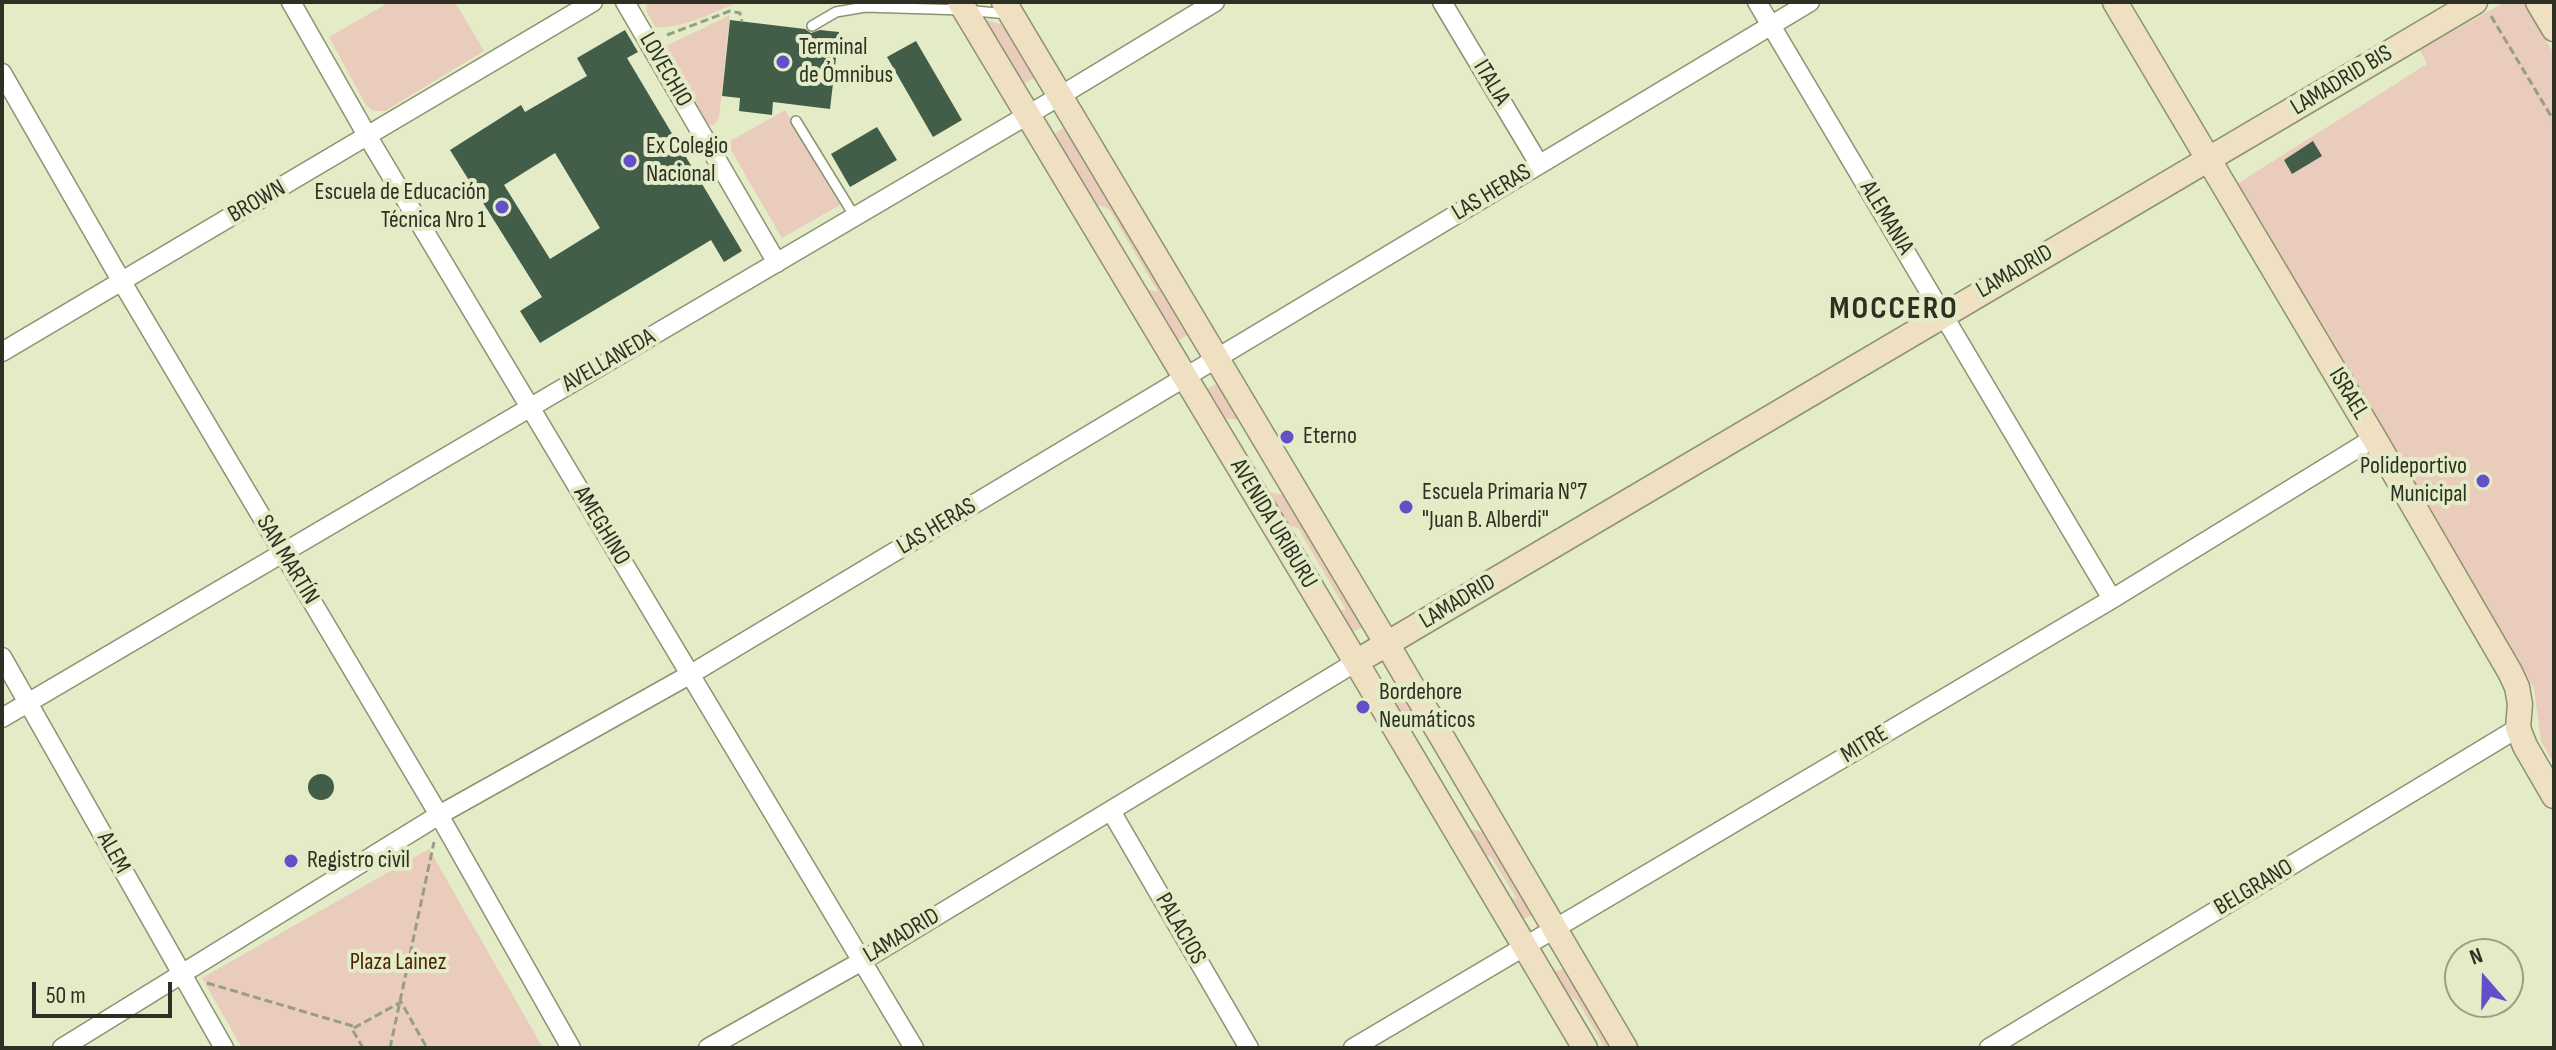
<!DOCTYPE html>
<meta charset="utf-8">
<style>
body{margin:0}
#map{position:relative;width:2556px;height:1050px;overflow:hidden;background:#e3ebc7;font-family:"Sofia Sans Condensed",sans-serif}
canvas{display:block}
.frame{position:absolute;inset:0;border:4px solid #2d3022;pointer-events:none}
.north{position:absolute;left:2444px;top:938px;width:80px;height:80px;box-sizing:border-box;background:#e3ebc7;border:2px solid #9aa085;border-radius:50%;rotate:340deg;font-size:22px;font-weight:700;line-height:32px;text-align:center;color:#2d3022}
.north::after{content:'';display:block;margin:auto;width:28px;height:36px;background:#634fc8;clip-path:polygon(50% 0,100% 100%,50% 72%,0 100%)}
.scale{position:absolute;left:32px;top:982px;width:140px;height:36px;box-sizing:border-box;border:4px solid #2d3022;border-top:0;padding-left:10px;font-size:24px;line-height:28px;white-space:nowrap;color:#2d3022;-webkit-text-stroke:6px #e3ebc7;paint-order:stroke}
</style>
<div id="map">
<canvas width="2556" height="1050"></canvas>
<div class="frame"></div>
<div class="north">N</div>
<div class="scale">50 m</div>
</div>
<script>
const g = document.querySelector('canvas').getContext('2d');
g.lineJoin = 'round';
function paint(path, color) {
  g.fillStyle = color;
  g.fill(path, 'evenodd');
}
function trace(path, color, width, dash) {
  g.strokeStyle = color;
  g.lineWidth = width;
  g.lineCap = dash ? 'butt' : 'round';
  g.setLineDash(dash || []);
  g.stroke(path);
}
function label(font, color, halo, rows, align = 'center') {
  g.font = font + ' "Sofia Sans Condensed",sans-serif';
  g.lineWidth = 8;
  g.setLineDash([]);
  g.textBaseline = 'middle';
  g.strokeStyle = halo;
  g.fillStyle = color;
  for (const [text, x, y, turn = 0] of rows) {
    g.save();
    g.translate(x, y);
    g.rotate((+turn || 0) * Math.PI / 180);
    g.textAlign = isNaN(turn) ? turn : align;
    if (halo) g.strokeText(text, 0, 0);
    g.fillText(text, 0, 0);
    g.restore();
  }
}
const green = new Path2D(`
 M390 2H455L484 51 385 111H373L366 105 329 37Z
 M647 2H740C712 12 685 29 655 27L646 10Z
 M2505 2H2524L2554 54V764L2541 741 2534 688 2237 184 2427 64 2420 50Z
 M730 15 719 118 714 125H708L666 46Z
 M982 19 1007 26 1037 77 1021 85Z
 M785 110 840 205 782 238 727 143Z
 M1066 126 1189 334 1174 343 1141 288 1158 292 1109 209 1090 202 1051 136Z
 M1218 383 1240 420 1223 418 1268 491 1285 496 1362 627 1347 634 1332 610H1346L1298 528 1281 524 1203 391Z
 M1395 683 1419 723 1404 722 1465 828 1483 832 1532 915 1517 922 1502 897 1517 899 1491 857 1477 854 1380 691Z
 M429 849 543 1048H242L202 978Z
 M1563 968 1611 1048H1605L1577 1000 1560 996 1548 975Z`);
const building = new Path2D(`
 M730 20 805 29 811 33 820 30 839 32 830 109 773 102 772 115 739 111 740 98 722 96Z
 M625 30 638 52 627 58 742 251 724 262 711 240 540 343 520 311 542 297 450 150 521 105 525 112 587 76 577 58ZM555 153 600 228 550 259 504 185Z
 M916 41 962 120 933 137 887 57Z
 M877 127 897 160 850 187 831 154Z
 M2313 141 2322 156 2292 174 2284 160Z
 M308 787a13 13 0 1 1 26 0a13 13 0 1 1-26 0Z`);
const path = new Path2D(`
 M2491 16 2554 121
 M667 35 730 11 740 13 742 22
 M207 983 356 1027
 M363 1048 352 1029 401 1002 427 1048
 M390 1048 434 842`);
const lane = new Path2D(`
 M812 26 836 12 865 7 964 10 1008 14
 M796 121 855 217`);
const street = new Path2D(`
 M291 2 368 137 914 1048
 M625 2 777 263
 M1442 2 1539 164
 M1757 2 2112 599
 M2 73 122 282 439 815 571 1048
 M2 352 593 2
 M2 657 224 1048
 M2 718 1060 96 1215 2
 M1111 811 1249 1048
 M62 1048 439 815 691 674 1810 2
 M708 1048 862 961 1356 662
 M1353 1048 2112 599 2374 438
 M1989 1048 2518 728`);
const secondary = new Path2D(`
 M960 2 1356 662 1585 1048
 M1004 2 1387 644 1625 1048
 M2115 2 2374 438 2510 672 2517 687 2520 704 2518 728 2525 746 2554 796
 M2538 2 2554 29
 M1356 662 2475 2`);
const markers = [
 [783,62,8,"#634fc8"],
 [630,161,8,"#634fc8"],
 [502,207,8,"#634fc8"],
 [1287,437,8,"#634fc8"],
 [2483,481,8,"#634fc8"],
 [1406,507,8,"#634fc8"],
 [1363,707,8,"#634fc8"],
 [291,861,8,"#634fc8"]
];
const poiNames = [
 ["Terminal",799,48],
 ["de Ómnibus",799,76],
 ["Ex Colegio",646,147],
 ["Nacional",646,175],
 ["Escuela de Educación",486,193,"right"],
 ["Técnica Nro 1",486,221,"right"],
 ["Eterno",1303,437],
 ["Polideportivo",2467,467,"right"],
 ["Municipal",2467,495,"right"],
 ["Escuela Primaria N°7",1422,493],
 ["\"Juan B. Alberdi\"",1422,521],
 ["Bordehore",1379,693],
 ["Neumáticos",1379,721],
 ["Registro civil",307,861]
];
const streetNames = [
 ["LOVECHIO",665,70,60],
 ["LAMADRID BIS",2342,81,-31],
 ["ITALIA",1491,83,59],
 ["LAS HERAS",1492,193,-31],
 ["BROWN",257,202,-30],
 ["ALEMANIA",1886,218,59],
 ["LAMADRID",2015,272,-30],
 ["AVELLANEDA",609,361,-30],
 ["ISRAEL",2348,394,59],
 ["AVENIDA URIBURU",1273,524,59],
 ["AMEGHINO",601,526,59],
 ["LAS HERAS",937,527,-31],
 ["SAN MARTÍN",287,560,59],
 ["LAMADRID",1458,602,-31],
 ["MITRE",1865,745,-31],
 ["ALEM",113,853,61],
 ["BELGRANO",2254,888,-31],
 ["PALACIOS",1180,929,60],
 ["LAMADRID",902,936,-31]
];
const parkNames = [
 ["Plaza Lainez",398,963]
];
const districtNames = [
 ["MOCCERO",1894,310]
];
paint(green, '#eaccbc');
paint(building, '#425d48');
trace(lane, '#8c9372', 12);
trace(street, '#8c9372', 21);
trace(secondary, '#8c9372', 27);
trace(path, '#989e83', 3, [8, 4]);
trace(lane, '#fff', 9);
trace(street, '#fff', 18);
trace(secondary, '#eee0c0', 24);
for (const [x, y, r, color] of markers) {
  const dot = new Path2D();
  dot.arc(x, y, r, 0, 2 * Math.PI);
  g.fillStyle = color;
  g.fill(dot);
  trace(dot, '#e3ebc7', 3);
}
label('24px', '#2d3022', '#e3ebc7', poiNames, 'left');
label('24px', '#2d3022', '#e3ebc7', streetNames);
label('24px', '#502303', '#e3ebc7', parkNames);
g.letterSpacing = '2px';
label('bold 32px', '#2d3022', '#e3ebc7', districtNames);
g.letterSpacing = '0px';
</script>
